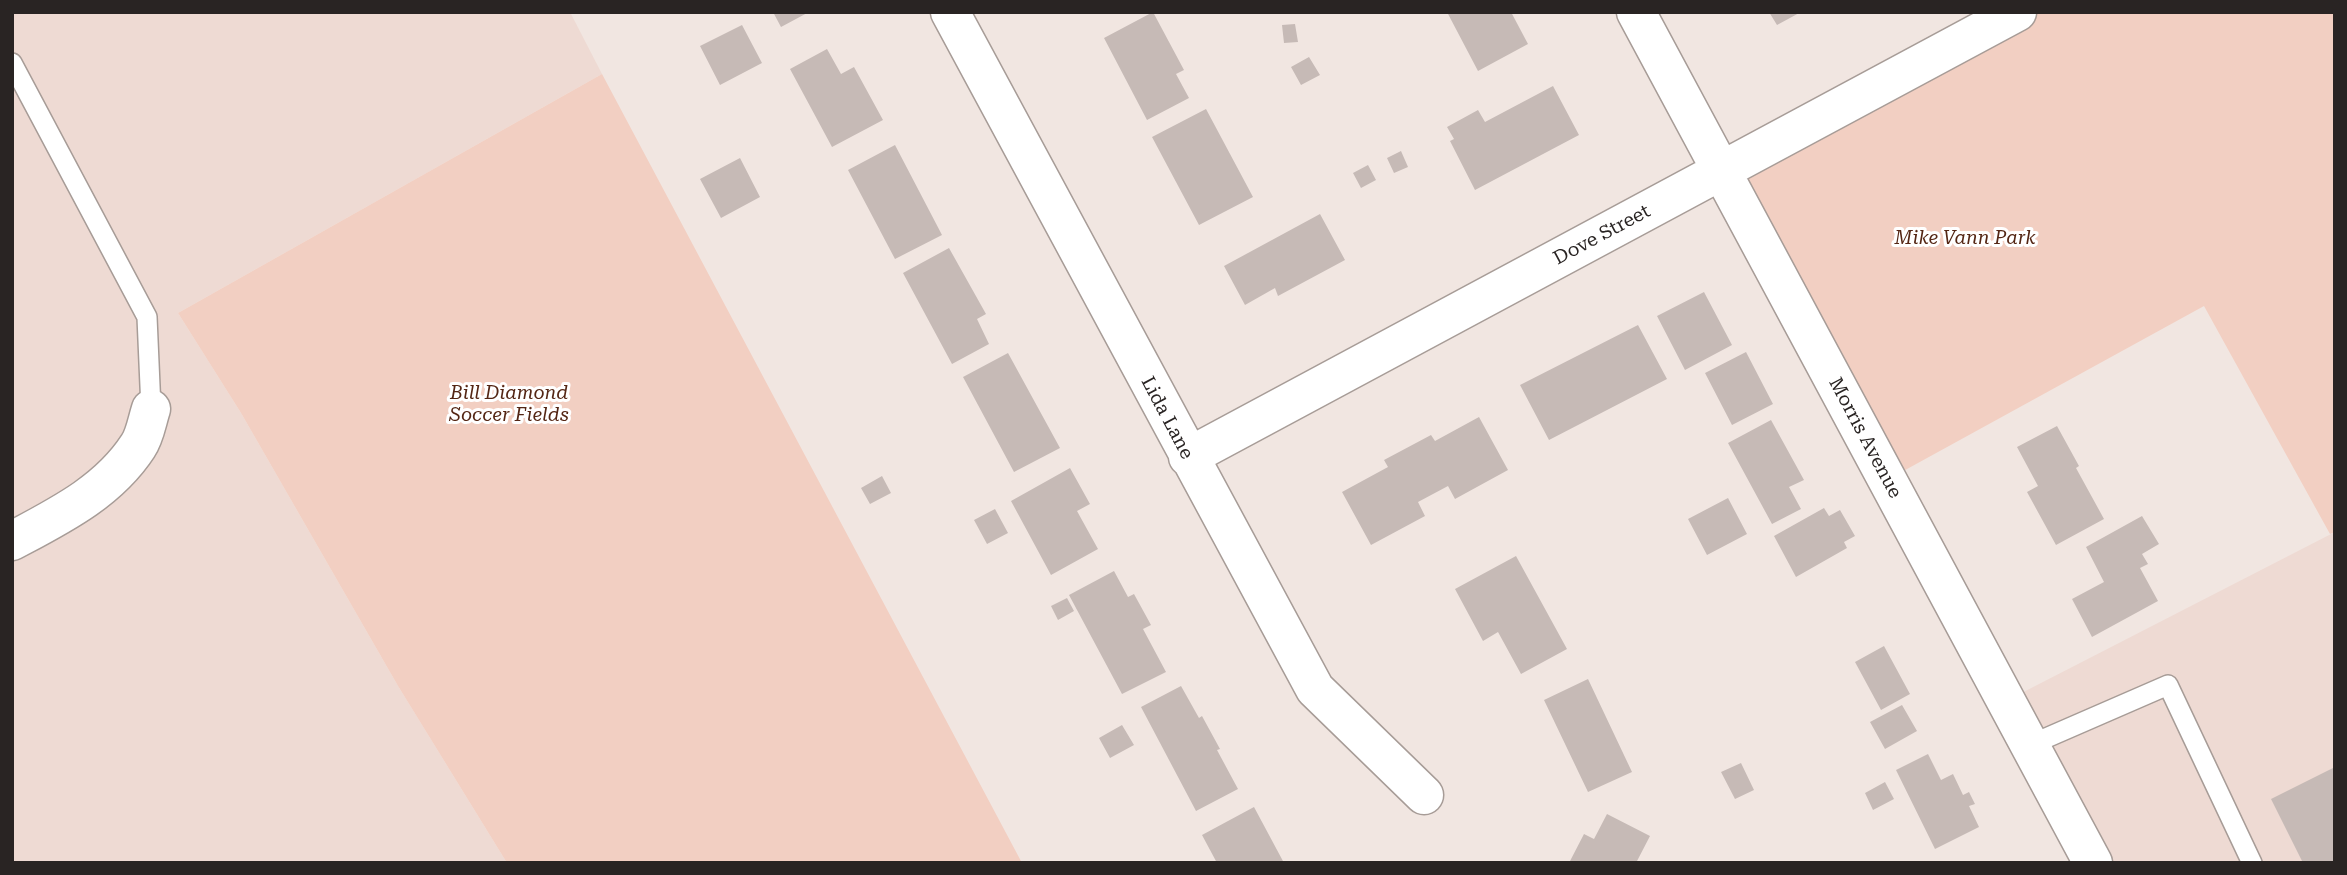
<!DOCTYPE html>
<style>
body{margin:0}
#map{position:relative;width:2347px;height:875px;overflow:hidden;background:#f1e6e1;font-family:"Roboto Serif",serif}
canvas{display:block}
.frame{position:absolute;inset:0;border:14px solid #292423;pointer-events:none}
</style>
<div id="map">
<canvas width="2347" height="875"></canvas>
<div class="frame"></div>
</div>
<script>
const g = document.querySelector('canvas').getContext('2d');
g.lineJoin = 'round';
function paint(path, color) {
  g.fillStyle = color;
  g.fill(path, 'evenodd');
}
function trace(path, color, width, dash) {
  g.strokeStyle = color;
  g.lineWidth = width;
  g.lineCap = dash ? 'butt' : 'round';
  g.setLineDash(dash || []);
  g.stroke(path);
}
function label(font, color, halo, rows, align = 'center') {
  g.font = font + ' "Roboto Serif",serif';
  g.lineWidth = 6;
  g.setLineDash([]);
  g.textBaseline = 'middle';
  g.strokeStyle = halo;
  g.fillStyle = color;
  for (const [text, x, y, turn = 0] of rows) {
    g.save();
    g.translate(x, y);
    g.rotate((+turn || 0) * Math.PI / 180);
    g.textAlign = isNaN(turn) ? turn : align;
    if (halo) g.strokeText(text, 0, 0);
    g.fillText(text, 0, 0);
    g.restore();
  }
}
const built = new Path2D(`
 M12 12H570L602 74 178 313 241 413 398 686 507 863H12Z
 M2335 532V863H2093L2006 701Z`);
const green = new Path2D(`
 M2016 12H2335V532L2330 534 2204 306 1887 480 1721 171Z
 M602 74 1022 863H507L398 686 241 413 178 313Z`);
const building = new Path2D(`
 M773 12H809L781 27Z
 M1153 12 1184 70 1176 74 1189 98 1147 120 1104 38Z
 M1447 12H1511L1528 44 1478 71Z
 M1769 12H1801L1777 25Z
 M1295 24 1298 42 1284 43 1282 25Z
 M742 25 762 63 720 85 700 46Z
 M827 49 841 74 854 67 883 120 832 147 790 69Z
 M1309 57 1320 75 1301 85 1291 67Z
 M1553 86 1579 135 1475 190 1450 141 1454 139 1447 127 1478 110 1485 122Z
 M1206 109 1253 197 1199 225 1152 137Z
 M895 145 942 235 895 259 848 170Z
 M1401 151 1408 167 1394 173 1387 158Z
 M740 158 760 197 721 218 700 179Z
 M1368 165 1376 180 1361 188 1353 173Z
 M1320 214 1345 260 1278 296 1275 288 1245 305 1224 266Z
 M949 248 986 314 977 319 989 344 952 364 903 273Z
 M1704 292 1732 345 1685 370 1657 316Z
 M1638 325 1667 379 1549 440 1520 385Z
 M1746 352 1773 404 1732 425 1705 373Z
 M1008 353 1060 448 1014 472 963 377Z
 M1479 417 1508 470 1455 499 1448 486 1418 502 1425 516 1371 545 1342 492 1388 467 1384 460 1431 435 1435 441Z
 M1771 420 1804 480 1789 487 1801 509 1772 524 1728 443Z
 M2057 426 2079 466 2076 468 2104 519 2056 545 2027 492 2038 486 2017 447Z
 M1070 468 1090 504 1077 511 1098 549 1051 575 1011 501Z
 M882 476 891 493 870 504 861 488Z
 M1728 498 1747 534 1707 555 1688 519Z
 M1824 508 1829 516 1840 510 1855 536 1844 542 1847 548 1796 577 1774 536Z
 M995 509 1008 533 987 544 974 520Z
 M2142 516 2159 544 2142 554 2148 564 2140 568 2158 601 2092 637 2072 599 2104 582 2086 547Z
 M1516 556 1567 649 1521 674 1498 632 1483 641 1455 589Z
 M1114 571 1128 597 1134 594 1151 625 1143 629 1166 672 1122 694 1069 595Z
 M1067 598 1074 611 1058 620 1051 606Z
 M1884 646 1910 694 1881 710 1855 662Z
 M1588 679 1632 772 1588 792 1544 700Z
 M1181 686 1199 718 1202 716 1220 749 1217 750 1238 789 1196 811 1141 707Z
 M1902 705 1917 731 1885 749 1870 722Z
 M1122 725 1134 745 1110 758 1099 738Z
 M1928 754 1941 780 1953 774 1963 795 1969 792 1975 804 1969 806 1979 827 1935 849 1896 770Z
 M1741 763 1754 790 1735 799 1721 772Z
 M2335 767V863H2303L2271 799Z
 M1885 782 1894 799 1873 810 1865 793Z
 M1254 807 1284 863H1217L1202 835Z
 M1607 814 1650 836 1636 863H1569L1584 834 1594 839Z`);
const lane = new Path2D(`
 M12 63 147 317 151 409
 M2030 745 2168 685 2252 863`);
const street = new Path2D(`
 M950 12 1315 689 1424 795
 M1636 12 2093 863
 M1188 457 2017 12
 M12 541C59 516 108 492 138 446 145 436 147 421 151 409`);
const streetNames = [
 ["Dove Street",1602,235,-28],
 ["Lida Lane",1167,418,62],
 ["Morris Avenue",1865,438,62]
];
const parkNames = [
 ["Mike Vann Park",1965,238],
 ["Bill Diamond",509,393],
 ["Soccer Fields",509,415]
];
paint(built, '#eedad3');
paint(green, '#f2cfc2');
paint(building, '#c6bab6');
trace(lane, '#a79c97', 22);
trace(street, '#a79c97', 41);
trace(lane, '#fff', 19);
trace(street, '#fff', 38);
label('19px', '#292423', '#fff', streetNames);
label('italic 19px', '#542614', '#fff', parkNames);
</script>
